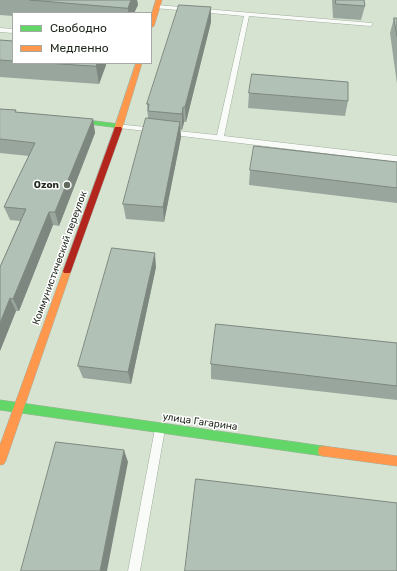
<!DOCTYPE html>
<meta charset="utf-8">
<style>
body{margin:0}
#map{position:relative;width:397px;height:571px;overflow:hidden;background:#d6e3d1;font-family:Rubik,sans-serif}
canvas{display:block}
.legend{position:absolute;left:12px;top:12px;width:140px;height:52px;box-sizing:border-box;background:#fff;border:1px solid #a5a9a4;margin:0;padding:5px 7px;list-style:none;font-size:12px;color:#1f281c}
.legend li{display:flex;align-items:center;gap:8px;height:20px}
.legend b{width:20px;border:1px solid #a5a9a4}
</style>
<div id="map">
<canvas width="397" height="571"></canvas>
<ul class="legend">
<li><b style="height:5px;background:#63d668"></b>Свободно</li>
<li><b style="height:5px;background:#ff974d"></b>Медленно</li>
</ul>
</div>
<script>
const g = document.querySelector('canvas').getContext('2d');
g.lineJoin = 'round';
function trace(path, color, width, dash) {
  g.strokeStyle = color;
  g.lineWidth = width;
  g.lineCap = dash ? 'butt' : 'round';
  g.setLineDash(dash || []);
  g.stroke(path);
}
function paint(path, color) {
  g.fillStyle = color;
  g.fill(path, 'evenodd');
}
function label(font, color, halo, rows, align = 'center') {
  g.font = font + ' Rubik,sans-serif';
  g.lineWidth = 3;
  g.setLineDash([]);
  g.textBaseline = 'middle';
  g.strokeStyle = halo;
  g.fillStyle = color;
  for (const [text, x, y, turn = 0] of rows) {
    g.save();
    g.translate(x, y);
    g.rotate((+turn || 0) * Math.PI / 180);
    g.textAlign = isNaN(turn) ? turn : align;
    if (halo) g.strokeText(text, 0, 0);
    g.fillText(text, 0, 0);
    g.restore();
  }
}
const lane = new Path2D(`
 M157 5 372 23V25L370 26 249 16 224 136 397 156V162L165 134 164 132 168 130 217 135 244 16 155 8 154 7Z
 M0 28 13 29V33L0 32Z
 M116 124 155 128 159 130 155 132 119 128 115 126Z
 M160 424 164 425 165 429 140 571H128L155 429 156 425Z`);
const fast = new Path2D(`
 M63 117 119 124 123 126 119 128 65 121H63Z
 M0 400 323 446 327 447 328 451 327 455 323 456 0 410Z`);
const slow = new Path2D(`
 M156 0H162L154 26 151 28V16Z
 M136 63H142L122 129 121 131H115L114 129Z
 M67 267 70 269 71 271 6 460 4 464 0 465V445L63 271 64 269Z
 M323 446 397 456V466L323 456 319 455 318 451 319 447Z`);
const jam = new Path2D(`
 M115 127H121L122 129 71 271 70 273H64L63 271Z`);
const wall = new Path2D(`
 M0 0H137L138 5 134 13H13V16L0 15Z
 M332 0H364L365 6 361 20 333 18Z
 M394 18H397V84L390 33Z
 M211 22 186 122H184L182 130 180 129 181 137 164 222 126 219 123 204 148 118 147 104Z
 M0 40 13 41V63H106V65L99 84 0 77Z
 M249 93 348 101 345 116 248 108Z
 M0 109 17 112 93 119 95 133 59 226 53 225 19 311H16L0 351V267L20 221 10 220 4 207 29 156 0 153Z
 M397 162V203L249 185 250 170Z
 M156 267 131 384 83 378 78 366Z
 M397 343V400L211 379V364Z`);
const shadedWall = new Path2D(`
 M131 0H137L138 5 134 13H128V8Z
 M211 7V22L186 122 185 107Z
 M97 63H106V65L99 84 96 66Z
 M183 107 184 122 182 130V114Z
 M93 119 95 133 59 226 55 212Z
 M180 122 181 137 164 222 163 207Z
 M49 212 53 225 19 311 13 299Z
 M155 253 156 267 131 384 128 372Z
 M10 298 16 311 0 351V323Z
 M124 450 128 462 107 571H100Z`);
const building = new Path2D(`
 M30 0H131L128 8Z
 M336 0H364L365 6 336 4Z
 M179 5 211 7 185 107H183L182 114 148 111 149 104H147Z
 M394 18H397V36Z
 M0 40 13 41V61L0 60Z
 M46 63H97L96 66Z
 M252 74 348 82V101L249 93Z
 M0 109 16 110 15 112 93 119 55 212H49L13 299 10 298 0 323V267L26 209 4 207 35 143 0 139Z
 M146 118 180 122 163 207 123 204Z
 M254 146 397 162V188L250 170Z
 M112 248 155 253 128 372 78 366Z
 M216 324 397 343V386L211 364Z
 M56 442 124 450 100 571H21Z
 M196 479 397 503V571H185Z`);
const markers = [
 [67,185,4,"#5f695b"]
];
const poiNames = [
 ["Ozon",59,185]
];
const streetNames = [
 ["Коммунистический переулок",60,258,-70],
 ["улица Гагарина",200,422,8]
];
trace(lane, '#a2ad9e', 1);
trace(fast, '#a2ad9e', 1);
trace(slow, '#a2ad9e', 1);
trace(jam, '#a2ad9e', 1);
paint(lane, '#f9fbf8');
paint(fast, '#63d668');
paint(slow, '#ff974d');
paint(jam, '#b3261e');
paint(wall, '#99a69d');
paint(shadedWall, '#7d877f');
paint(building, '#b2c1b6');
trace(building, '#7d877f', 1);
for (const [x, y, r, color] of markers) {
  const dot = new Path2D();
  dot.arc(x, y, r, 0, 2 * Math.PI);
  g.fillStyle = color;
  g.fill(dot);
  trace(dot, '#fff', 1.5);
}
label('bold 10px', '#1f281c', '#fff', poiNames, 'right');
label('10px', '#1f281c', '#fff', streetNames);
</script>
